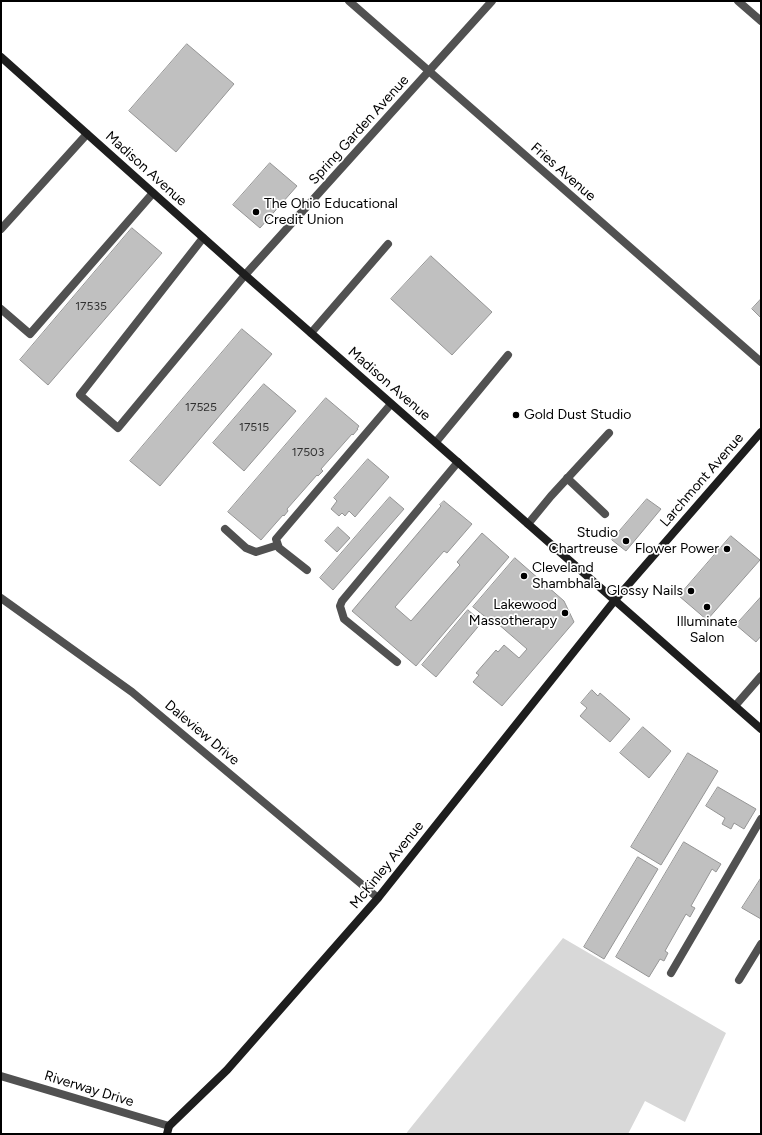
<!DOCTYPE html>
<style>
body{margin:0}
#map{position:relative;width:762px;height:1135px;overflow:hidden;background:#fff;font-family:Figtree,sans-serif}
canvas{display:block}
.frame{position:absolute;inset:0;border:2px solid #000;pointer-events:none}
</style>
<div id="map">
<canvas width="762" height="1135"></canvas>
<div class="frame"></div>
</div>
<script>
const g = document.querySelector('canvas').getContext('2d');
g.lineJoin = 'round';
function paint(path, color) {
  g.fillStyle = color;
  g.fill(path, 'evenodd');
}
function trace(path, color, width, dash) {
  g.strokeStyle = color;
  g.lineWidth = width;
  g.lineCap = dash ? 'butt' : 'round';
  g.setLineDash(dash || []);
  g.stroke(path);
}
function label(font, color, halo, rows, align = 'center') {
  g.font = font + ' Figtree,sans-serif';
  g.lineWidth = 3.5;
  g.setLineDash([]);
  g.textBaseline = 'middle';
  g.strokeStyle = halo;
  g.fillStyle = color;
  for (const [text, x, y, turn = 0] of rows) {
    g.save();
    g.translate(x, y);
    g.rotate((+turn || 0) * Math.PI / 180);
    g.textAlign = isNaN(turn) ? turn : align;
    if (halo) g.strokeText(text, 0, 0);
    g.fillText(text, 0, 0);
    g.restore();
  }
}
const green = new Path2D(`
 M563 938 726 1033 685 1122 645 1101 628 1134H406L408 1131Z`);
const building = new Path2D(`
 M187 44 234 84 176 152 129 111Z
 M270 163 297 186 260 228 233 205Z
 M132 228 162 253 48 385 20 360Z
 M431 256 492 312 452 355 391 299Z
 M761 299V318L752 309Z
 M242 329 272 354 160 486 130 461Z
 M264 384 296 411 244 471 213 443Z
 M326 398 359 426 357 429H358L353 435 352 434 321 469 323 471 318 476 317 475 287 509 288 511 284 516 283 515 261 540 228 512Z
 M368 459 389 477 355 517 349 511 345 516 342 513 339 516 331 509 337 501 334 498Z
 M390 497 404 509 333 590 320 578Z
 M647 499 661 509 626 551 612 540Z
 M444 501 472 524 447 553 444 551 395 607 411 621 460 565 457 562 482 533 509 557 416 666 352 611 441 506 440 505Z
 M338 527 350 538 337 552 325 541Z
 M731 536 760 560 707 620 679 596Z
 M515 558 564 601 574 622 502 706 473 682 479 675 476 673 496 650 498 652 504 645 519 658 527 649 490 617 488 619 473 607Z
 M761 597V636L756 642 736 625Z
 M468 610 482 622 436 677 422 665Z
 M592 690 598 696 600 693 630 719 610 742 580 716 587 708 581 703Z
 M643 727 671 751 649 778 620 753Z
 M688 753 718 771 661 865 631 847Z
 M718 787 756 809 744 829 734 823 731 829 722 824 725 818 706 806Z
 M684 842 721 864 716 872 712 869 691 906 695 908 690 917 686 914 665 951 668 953 664 961 660 959 649 977 616 957Z
 M638 857 658 869 604 959 584 947Z
 M761 878V919L742 908Z`);
const lane = new Path2D(`
 M1 229 87 134
 M203 238 80 395 118 428 245 275
 M1 309 30 334 153 193
 M311 333 388 244
 M436 442 508 355
 M567 478 605 514
 M528 524 551 496 609 433
 M225 529 246 548 256 552 278 545
 M307 570 279 548 276 539 391 404
 M397 662 344 619 340 606 342 601 458 462
 M735 706 761 676
 M671 973 761 819
 M739 980 761 944`);
const street = new Path2D(`
 M349 1 761 362
 M738 1 761 21
 M245 275 492 1
 M1 598 132 692 378 898
 M1 1076 169 1126`);
const secondary = new Path2D(`
 M1 57 245 275 761 729
 M167 1134 169 1126 227 1070 378 898 615 600 761 432`);
const markers = [
 [256,212,4,"#000"],
 [516,415,4,"#000"],
 [626,541,4,"#000"],
 [727,549,4,"#000"],
 [524,576,4,"#000"],
 [691,591,4,"#000"],
 [707,607,4,"#000"],
 [565,613,4,"#000"]
];
const numberNames = [
 ["17535",91,306],
 ["17525",201,407],
 ["17515",254,427],
 ["17503",308,452]
];
const streetNames = [
 ["Spring Garden Avenue",359,130,-48],
 ["Madison Avenue",146,169,42],
 ["Fries Avenue",563,172,41],
 ["Madison Avenue",389,384,41],
 ["Larchmont Avenue",702,480,-49],
 ["Daleview Drive",202,733,40],
 ["McKinley Avenue",387,865,-51],
 ["Riverway Drive",89,1089,17]
];
const poiNames = [
 ["The Ohio Educational",264,204,"left"],
 ["Credit Union",264,220,"left"],
 ["Gold Dust Studio",524,415,"left"],
 ["Studio",618,533],
 ["Chartreuse",618,549],
 ["Flower Power",719,549],
 ["Cleveland",532,568,"left"],
 ["Shambhala",532,584,"left"],
 ["Glossy Nails",683,591],
 ["Lakewood",557,605],
 ["Massotherapy",557,621],
 ["Illuminate",707,622,"center"],
 ["Salon",707,638,"center"]
];
paint(green, '#d8d8d8');
paint(building, '#c0c0c0');
trace(building, '#959595', 1);
trace(lane, '#515151', 8);
trace(street, '#515151', 8);
trace(secondary, '#1e1e1e', 8);
for (const [x, y, r, color] of markers) {
  const dot = new Path2D();
  dot.arc(x, y, r, 0, 2 * Math.PI);
  g.fillStyle = color;
  g.fill(dot);
  trace(dot, '#fff', 1.5);
}
label('12px', '#303030', null, numberNames);
label('14px', '#000', '#fff', streetNames);
label('14px', '#000', '#fff', poiNames, 'right');
</script>
